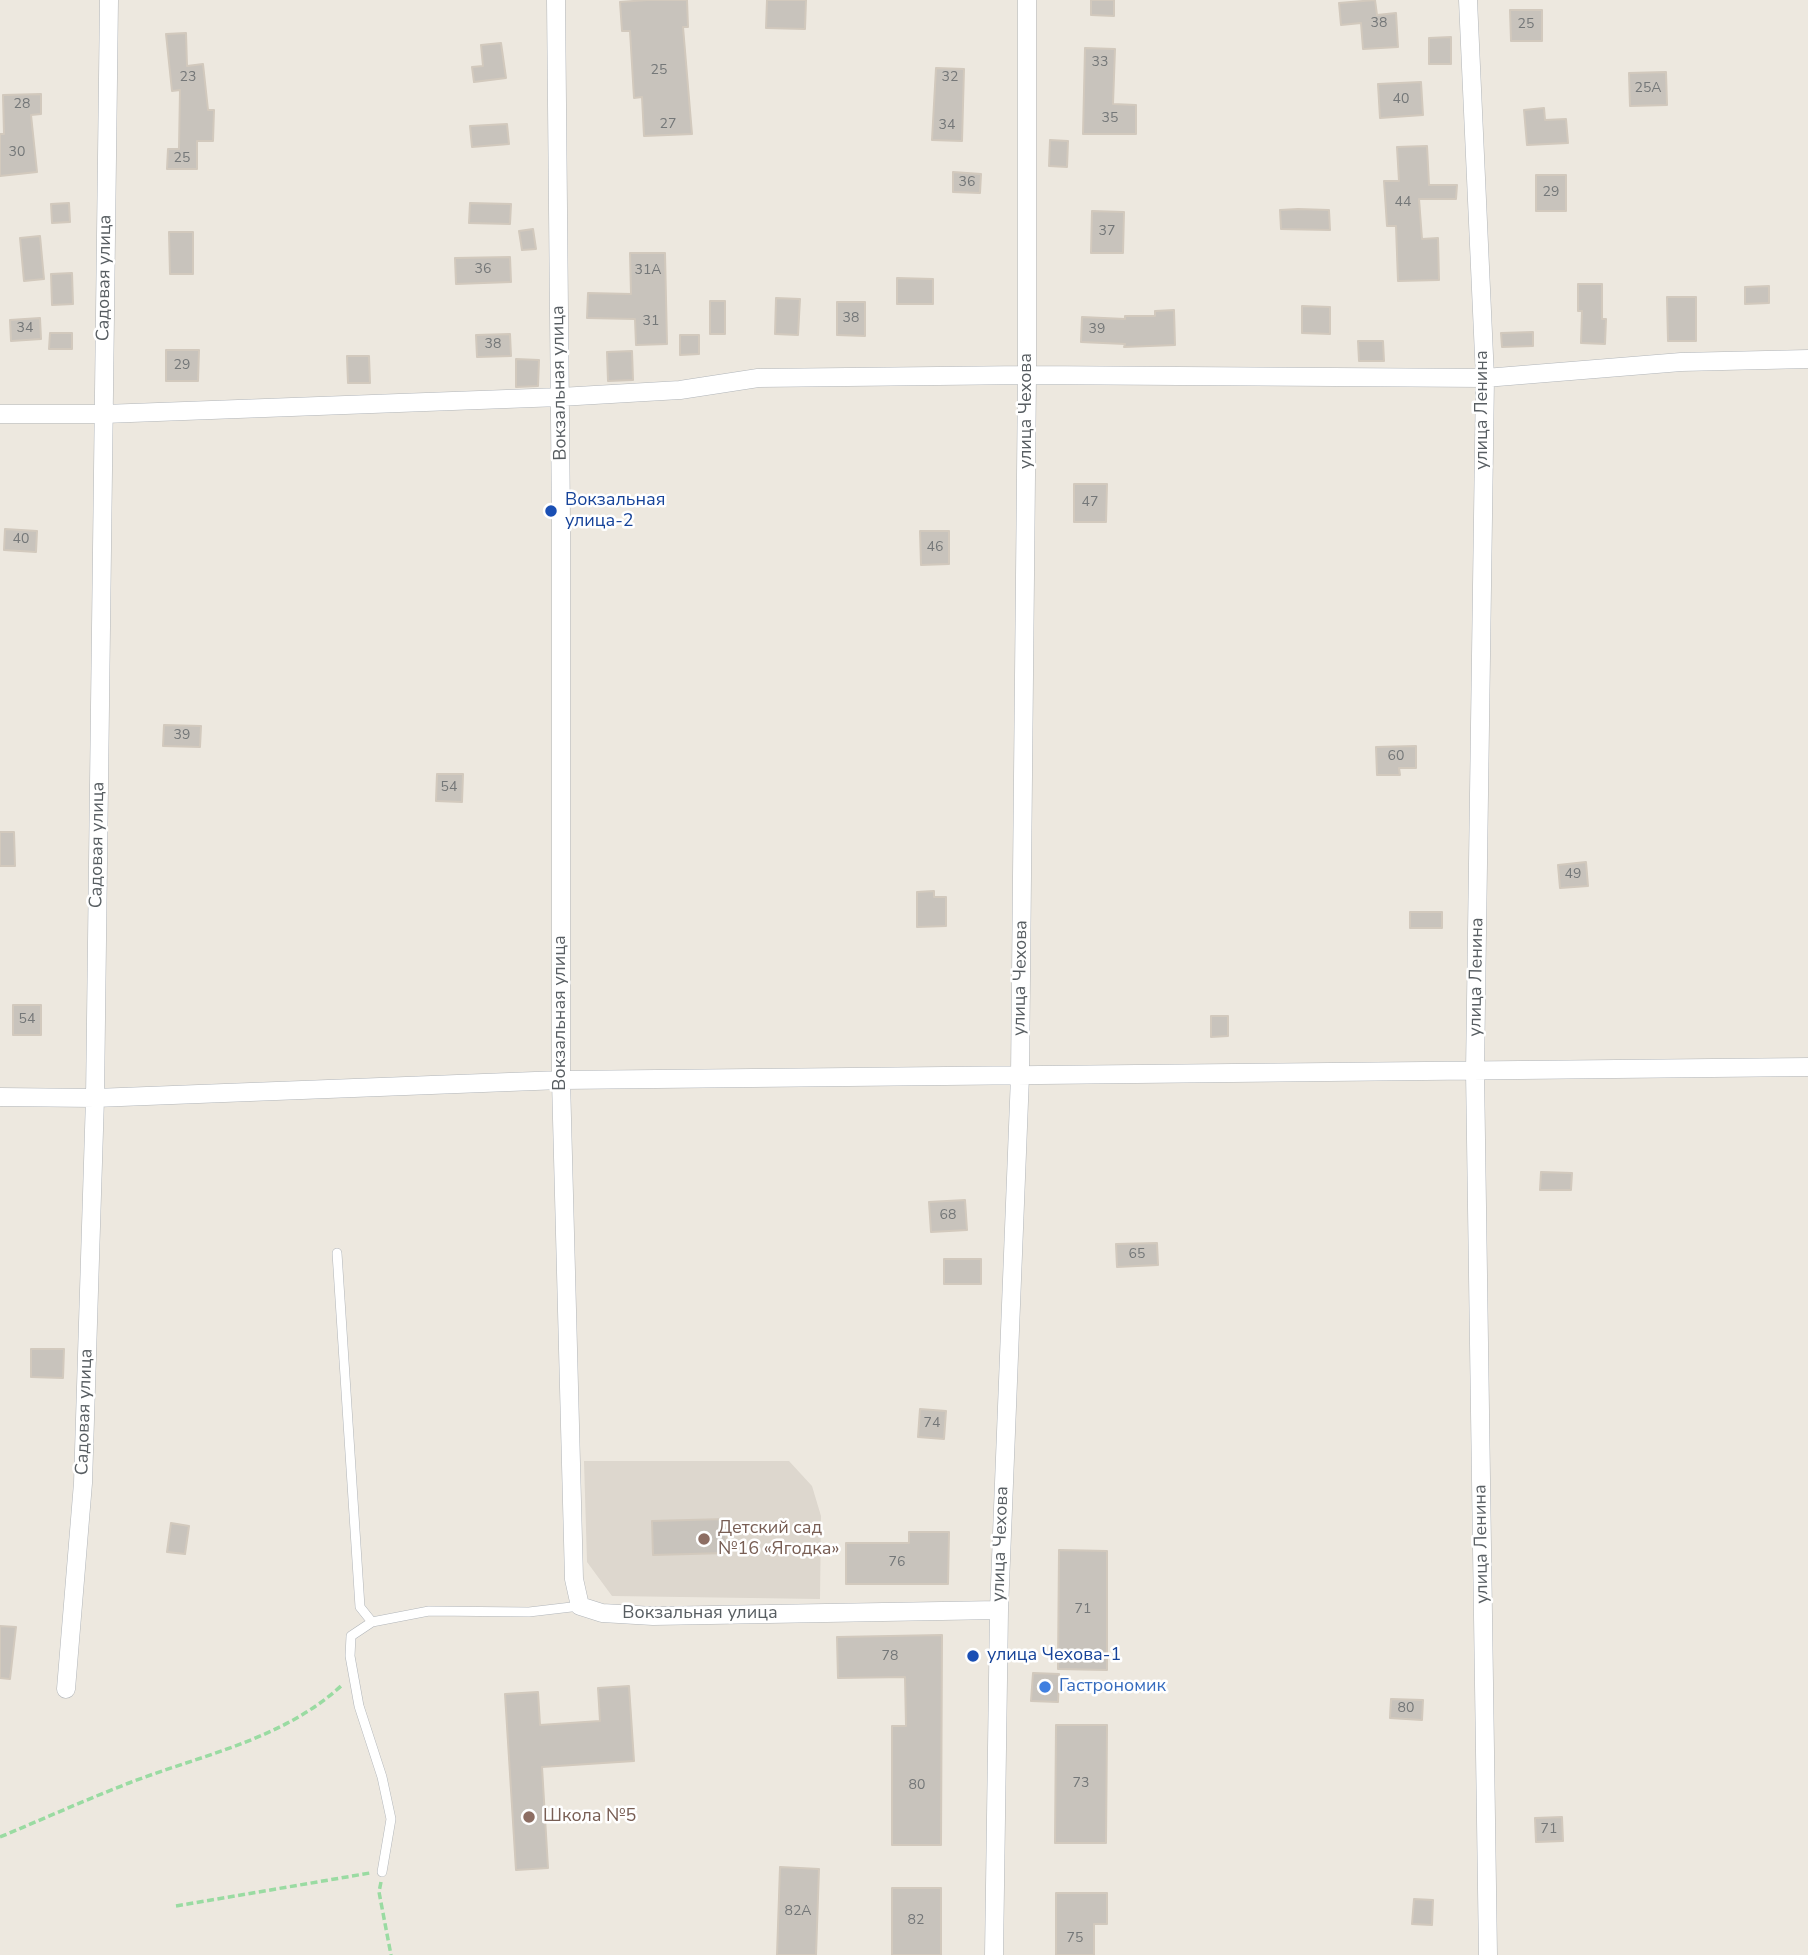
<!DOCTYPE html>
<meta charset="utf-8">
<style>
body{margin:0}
canvas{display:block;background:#ede8df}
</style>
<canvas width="1808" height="1955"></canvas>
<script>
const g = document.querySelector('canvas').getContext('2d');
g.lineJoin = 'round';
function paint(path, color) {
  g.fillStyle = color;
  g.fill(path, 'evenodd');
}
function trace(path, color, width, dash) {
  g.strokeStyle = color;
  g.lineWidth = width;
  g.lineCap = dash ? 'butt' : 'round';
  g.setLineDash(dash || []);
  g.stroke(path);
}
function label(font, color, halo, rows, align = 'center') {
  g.font = font + ' "Nunito Sans",sans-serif';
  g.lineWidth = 5;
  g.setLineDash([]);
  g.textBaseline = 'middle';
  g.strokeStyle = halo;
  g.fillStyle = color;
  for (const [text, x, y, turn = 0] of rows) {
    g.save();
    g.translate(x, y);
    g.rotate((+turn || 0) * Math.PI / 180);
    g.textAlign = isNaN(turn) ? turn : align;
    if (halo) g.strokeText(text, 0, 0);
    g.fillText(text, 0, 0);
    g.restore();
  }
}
const education = new Path2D(`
 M584 1461H789L812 1486 821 1516 820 1599 612 1596 587 1562Z`);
const building = new Path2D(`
 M647 0H687L688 27H683L692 134 644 136 642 97 634 98 630 31H622L620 2Z
 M767 0H806L805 29 766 28Z
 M1091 0H1114V16L1091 15Z
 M1375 0 1377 15 1396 13 1398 47 1363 49 1361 23 1341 25 1339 3Z
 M1510 10H1542V41H1511Z
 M186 33 187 66 203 64 208 110H214L213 141H197V169H167L168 149H179L180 90 172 91 166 34Z
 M1451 37V64H1429V38Z
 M501 43 506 78 474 82 472 67 483 66 481 45Z
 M1085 48 1115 49 1113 104 1136 105V134H1083Z
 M936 68 964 69 962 141 932 140Z
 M1666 72 1667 105 1630 106 1629 73Z
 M1421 82 1423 115 1380 118 1378 84Z
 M41 94V114L31 115 37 172 0 176V134H4L3 95Z
 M1544 108 1545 120 1566 119 1568 143 1527 145 1524 110Z
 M507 124 509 144 472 147 470 126Z
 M1050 140 1068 141 1067 167 1049 166Z
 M1427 146 1429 185H1457L1456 199H1419L1422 239 1438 238 1439 280 1398 281 1396 226H1387L1384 181H1399L1397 147Z
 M953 172 981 174 980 193 953 192Z
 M1536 175H1566V211H1536Z
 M69 203 70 222 52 223 51 204Z
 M470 203 511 204 510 224 469 223Z
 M1298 209 1329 210 1330 230 1281 229 1280 210Z
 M1092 211 1124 212 1123 253H1091Z
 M533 229 536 249 522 250 519 231Z
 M169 232H193V274H170Z
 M40 236 44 279 24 281 20 238Z
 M630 253H665L667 344 636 345 635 319 587 318 588 293 631 294Z
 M510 257 511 282 456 284 455 258Z
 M72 273 73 304 52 305 51 274Z
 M897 278 933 279V304H897Z
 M1578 284H1602V319H1606L1605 344 1581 343 1582 311H1578Z
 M1769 286V303L1745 304V287Z
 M1667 297H1696V341H1668Z
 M776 298 800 299 798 335 775 334Z
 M710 301H725V334H710Z
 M837 302H865V336L837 335Z
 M1302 306 1330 307V334L1302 333Z
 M1174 310 1175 345 1124 347 1125 344 1081 342 1082 317 1125 319V316H1155V311Z
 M40 318 41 339 11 341 10 320Z
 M1533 332V346L1502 347 1501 333Z
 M50 333H72V349H49Z
 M510 334 511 356 477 357 476 335Z
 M680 335H699V354L680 355Z
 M1358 341H1383L1384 361H1359Z
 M166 350H199L198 381H166Z
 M632 351 633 380 608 381 607 352Z
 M347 356H369L370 383H348Z
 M516 359 539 360 538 386 516 387Z
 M1074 484H1107L1106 522H1074Z
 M5 529 37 531 36 552 4 550Z
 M920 531H949V564L921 565Z
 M164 725 201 726 200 747 163 746Z
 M1416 746V768H1399L1400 775H1377L1376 747Z
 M437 774H463L462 802 436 801Z
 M0 832H14L15 866H0Z
 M1586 862 1588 886 1560 888 1558 865Z
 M934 891V897H946V926L917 927V892Z
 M1410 912H1442V928H1410Z
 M13 1005H41V1035H13Z
 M1211 1016H1228V1036L1211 1037Z
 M1541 1172 1572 1173 1571 1190H1540Z
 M965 1200 967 1230 931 1232 929 1202Z
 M1157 1243 1158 1265 1117 1267 1116 1244Z
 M944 1259H981V1284H944Z
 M31 1349H64L63 1378 31 1377Z
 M920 1409 946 1411 944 1439 918 1437Z
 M725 1519 727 1553 653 1555 652 1521Z
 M171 1523 189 1526 185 1554 167 1552Z
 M909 1532H949L948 1584H846V1543H909Z
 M1059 1550 1107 1551V1670L1058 1669Z
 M0 1626 16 1627 10 1679 0 1678Z
 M942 1635 941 1845H892V1726H906L905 1677 838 1678 837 1637Z
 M1033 1673 1059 1674 1058 1702 1031 1701Z
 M629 1686 634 1761 542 1767 548 1868 516 1870 505 1694 538 1692 540 1725 600 1721 598 1688Z
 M1391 1699 1423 1700 1422 1720 1390 1718Z
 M1056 1725H1107L1106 1843H1055Z
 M1562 1817 1563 1841 1536 1842 1535 1818Z
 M780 1867 819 1869 816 1955H777Z
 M892 1888H941V1955H892Z
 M1056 1893H1107V1924H1094V1955H1056Z
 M1414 1899 1433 1900 1432 1925 1412 1924Z`);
const path = new Path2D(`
 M0 1837C43 1819 85 1800 129 1783 201 1755 282 1740 341 1686
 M381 1882 379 1892 391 1955
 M176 1906 370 1873`);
const service = new Path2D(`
 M337 1253 360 1607 372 1622
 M382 1872 391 1819 382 1777 359 1706 350 1656 351 1636 372 1622 429 1611 529 1612 580 1606`);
const minor = new Path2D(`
 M556 0 561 521V1080L574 1579 580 1606 602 1613 653 1616 999 1610
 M1468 0 1485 378 1475 1071 1488 1955
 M0 414H104L560 397 680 390 758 378 1027 375 1485 378 1681 362 1808 359
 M0 1097 95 1098 561 1080 1808 1067
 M66 1689 83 1483 95 1098 109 0
 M994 1955 999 1610 1020 1076 1027 375V0`);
const markers = [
 [551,511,7,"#1a4fb4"],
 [704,1539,7,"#8d6e63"],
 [973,1656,7,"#1a4fb4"],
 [1045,1687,7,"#3f7fe0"],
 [529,1817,7,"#8d6e63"]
];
const numberNames = [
 ["38",1379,24],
 ["25",1526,25],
 ["33",1100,63],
 ["25",659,71],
 ["23",188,78],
 ["32",950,78],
 ["25А",1648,89],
 ["40",1401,100],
 ["28",22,105],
 ["35",1110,119],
 ["27",668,125],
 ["34",947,126],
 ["30",17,153],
 ["25",182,159],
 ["36",967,183],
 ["29",1551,193],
 ["44",1403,203],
 ["37",1107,232],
 ["36",483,270],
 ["31А",648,271],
 ["38",851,319],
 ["31",651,322],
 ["34",25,329],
 ["39",1097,330],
 ["38",493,345],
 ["29",182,366],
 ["47",1090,503],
 ["40",21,540],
 ["46",935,548],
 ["39",182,736],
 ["60",1396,757],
 ["54",449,788],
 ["49",1573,875],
 ["54",27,1020],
 ["68",948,1216],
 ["65",1137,1255],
 ["74",932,1424],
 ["76",897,1563],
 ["71",1083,1610],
 ["78",890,1657],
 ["80",1406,1709],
 ["73",1081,1784],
 ["80",917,1786],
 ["71",1549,1830],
 ["82А",798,1912],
 ["82",916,1921],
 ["75",1075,1939]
];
const streetNames = [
 ["Садовая улица",105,278,-89],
 ["Вокзальная улица",560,383,-91],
 ["улица Ленина",1483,410,-90],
 ["улица Чехова",1027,411,-90],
 ["Садовая улица",98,845,-89],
 ["улица Ленина",1477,977,-89],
 ["улица Чехова",1021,978,-89],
 ["Вокзальная улица",561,1013,-90],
 ["Садовая улица",85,1412,-88],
 ["улица Чехова",1001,1544,-88],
 ["улица Ленина",1482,1544,-91],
 ["Вокзальная улица",700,1614]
];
const transitNames = [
 ["Вокзальная",565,501],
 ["улица-2",565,522],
 ["улица Чехова-1",987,1656]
];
const educationNames = [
 ["Детский сад",718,1529],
 ["№16 «Ягодка»",718,1550],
 ["Школа №5",543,1817]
];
const shopNames = [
 ["Гастрономик",1059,1687]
];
paint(education, '#ddd7ce');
paint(building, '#c8c3bc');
trace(building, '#d2c9bd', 2);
trace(service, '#b1b5b9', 10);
trace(minor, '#b1b5b9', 19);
trace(path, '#9adba2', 3.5, [7, 3.5]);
trace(service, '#fff', 9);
trace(minor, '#fff', 18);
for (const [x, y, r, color] of markers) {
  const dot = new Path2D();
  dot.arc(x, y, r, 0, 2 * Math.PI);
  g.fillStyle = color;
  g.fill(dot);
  trace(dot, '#fff', 2.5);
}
label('14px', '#747778', null, numberNames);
label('18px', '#585e62', '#fff', streetNames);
label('18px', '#164399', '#fff', transitNames, 'left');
label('18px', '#785e54', '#fff', educationNames, 'left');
label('18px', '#366cbe', '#fff', shopNames, 'left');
</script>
